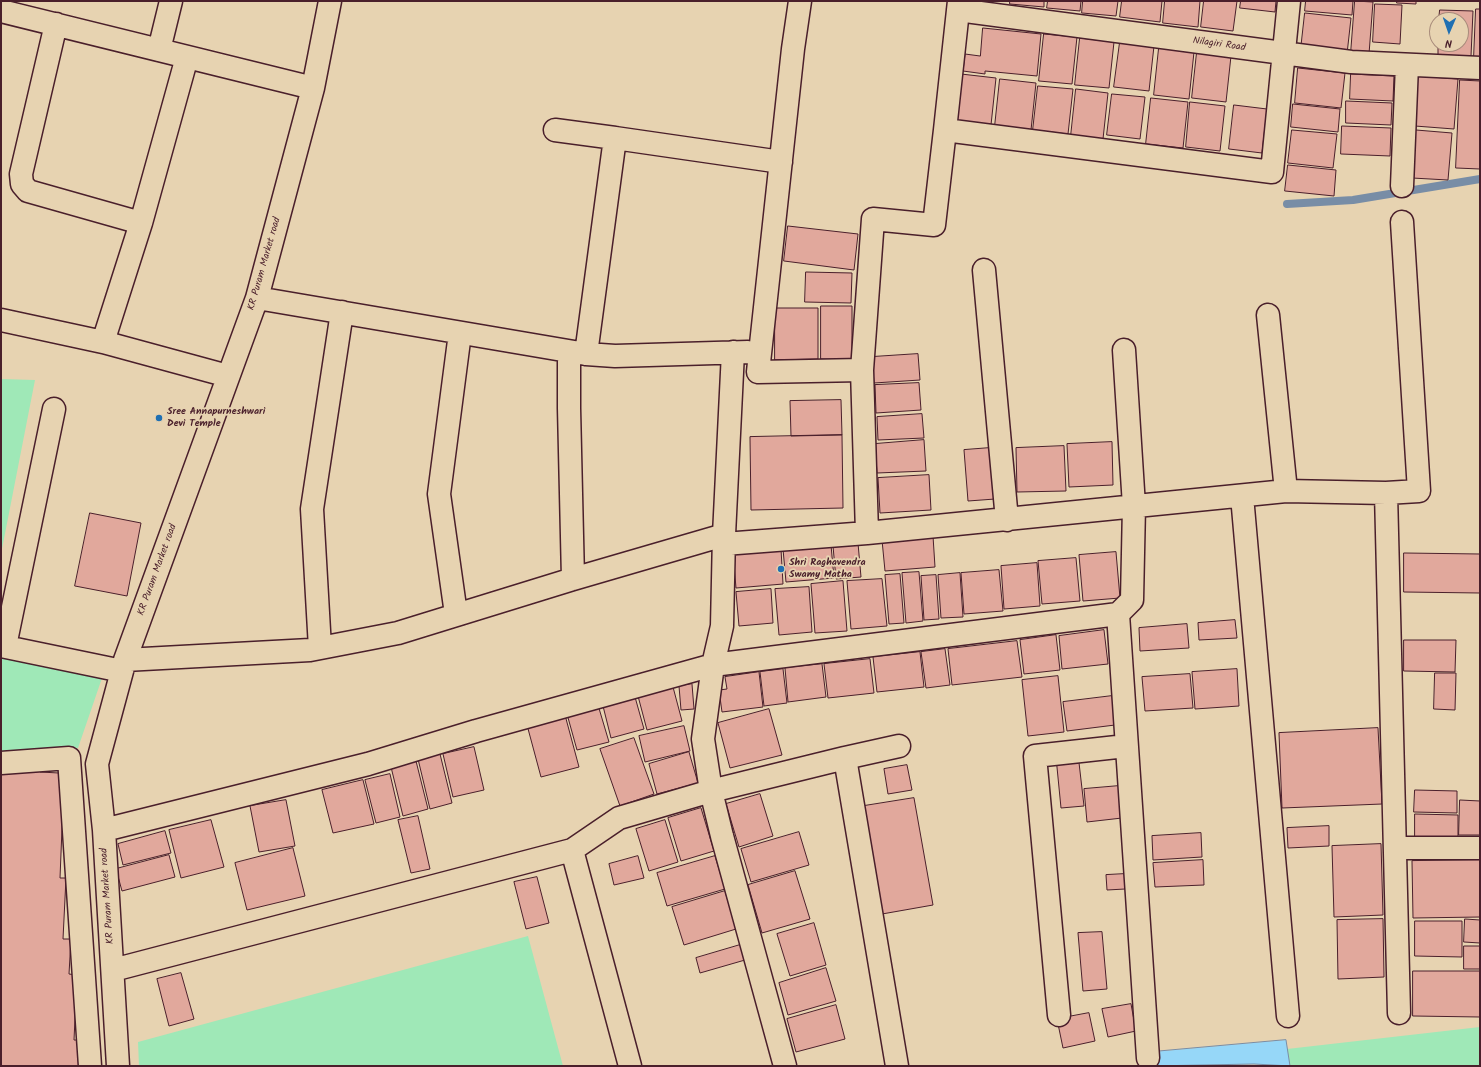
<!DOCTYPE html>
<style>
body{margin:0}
#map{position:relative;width:1481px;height:1067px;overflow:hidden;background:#e7d3b1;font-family:Kalam,sans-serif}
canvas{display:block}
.frame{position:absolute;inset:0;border:2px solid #4a1f2b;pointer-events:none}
.north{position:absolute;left:1429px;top:12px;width:40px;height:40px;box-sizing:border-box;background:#e7d3b1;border:1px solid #a88b7b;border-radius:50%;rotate:182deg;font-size:11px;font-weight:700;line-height:16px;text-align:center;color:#4a1f2b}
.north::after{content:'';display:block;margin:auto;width:14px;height:18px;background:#1f6fb2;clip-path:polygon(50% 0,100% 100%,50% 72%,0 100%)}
</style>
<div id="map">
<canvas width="1481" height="1067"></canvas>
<div class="frame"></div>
<div class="north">N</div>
</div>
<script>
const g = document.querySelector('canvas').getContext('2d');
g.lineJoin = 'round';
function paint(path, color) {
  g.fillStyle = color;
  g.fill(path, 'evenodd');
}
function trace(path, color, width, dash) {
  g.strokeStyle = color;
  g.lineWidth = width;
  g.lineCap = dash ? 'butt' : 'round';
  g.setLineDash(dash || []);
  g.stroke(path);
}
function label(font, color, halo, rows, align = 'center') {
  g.font = font + ' Kalam,sans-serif';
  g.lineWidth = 3.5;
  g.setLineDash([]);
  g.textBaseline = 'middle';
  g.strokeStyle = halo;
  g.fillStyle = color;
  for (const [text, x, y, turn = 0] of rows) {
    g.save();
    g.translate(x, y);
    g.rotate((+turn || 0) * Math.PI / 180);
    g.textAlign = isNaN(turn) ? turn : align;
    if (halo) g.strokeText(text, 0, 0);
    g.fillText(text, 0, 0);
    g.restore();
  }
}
const green = new Path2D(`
 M1 379 35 380 1 554Z
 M1 656 102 678 78 748 1 752Z
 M528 936 563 1066H139L138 1042Z
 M1480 1027V1066H1290L1287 1049Z`);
const water = new Path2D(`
 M1286 1040 1290 1066 1254 1064 1151 1066 1152 1052Z`);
const stream = new Path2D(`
 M1287 204 1353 200 1480 179`);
const building = new Path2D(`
 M1010 1H1044V7L1010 4Z
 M1048 1H1081L1080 11 1047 8Z
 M1083 1H1118L1116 16 1082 13Z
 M1122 1H1162L1160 22 1120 17Z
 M1165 1H1200L1198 27 1163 23Z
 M1204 1H1237L1233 31 1201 27Z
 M1241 1H1276L1275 12 1240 8Z
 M1306 1H1353L1352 15 1305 11Z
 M1355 1 1373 2 1369 54 1351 53Z
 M1397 1H1416V4L1397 3Z
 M1375 4 1402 5 1400 44 1373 42Z
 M1476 9H1480V58L1474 57Z
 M1440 10 1473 11 1471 56 1438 55V44H1461V20H1439Z
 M1305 13 1351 18 1347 54 1301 49Z
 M983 28 1041 34 1037 76 985 71V74L963 71 965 54 980 56Z
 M1044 34 1077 37 1072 84 1039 81Z
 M1080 38 1114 42 1109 88 1075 85Z
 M1120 42 1154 46 1149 91 1114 87Z
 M1159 48 1194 52 1189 99 1154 95Z
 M1197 52 1231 56 1226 102 1192 98Z
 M1298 68 1345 73 1341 108 1295 103Z
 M961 74 996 78 991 125 956 121Z
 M1351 74 1394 76 1393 101 1350 99Z
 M1418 76 1458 79 1454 129 1415 126Z
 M1000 79 1036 83 1031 130 995 126Z
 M1460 80 1480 81V169L1456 168Z
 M1038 86 1073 89 1068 134 1033 130Z
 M1076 89 1108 93 1103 139 1071 136Z
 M1112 94 1145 97 1140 139 1107 135Z
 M1151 98 1188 102 1183 148 1146 144Z
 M1346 101 1392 103 1391 125 1346 123Z
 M1190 102 1225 106 1220 151 1186 147Z
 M1293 104 1340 109 1338 132 1291 127Z
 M1234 105 1267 109 1262 153 1229 149Z
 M1342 126 1391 128 1390 156 1341 154Z
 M1292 130 1337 134 1333 168 1288 163Z
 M1416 130 1452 133 1448 180 1412 178Z
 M1288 165 1336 170 1334 196 1285 191Z
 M788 226 858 234 854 270 784 261Z
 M806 272 852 273 851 303 805 302Z
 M821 306H852V360L821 359Z
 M775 308H818V359L775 360Z
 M918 354 920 380 874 383 872 357Z
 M919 383 921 410 876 413 875 385Z
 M841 400 842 435 791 436 790 401Z
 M922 414 924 438 878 440 877 417Z
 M842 435 843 508 751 510 750 437Z
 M924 440 926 471 877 473 875 444Z
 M1112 442 1113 485 1069 487 1067 444Z
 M1064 446 1066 491 1017 492 1016 448Z
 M990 448 995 499 968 501 964 450Z
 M929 475 931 510 880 513 878 478Z
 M90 513 141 523 127 596 75 586Z
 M933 536 935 567 885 571 882 540Z
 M858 543 861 577 836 579 833 546Z
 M831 545 834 578 786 582 783 549Z
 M781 549 783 584 736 588 733 553Z
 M1116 552 1120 598 1083 601 1079 555Z
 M1404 553 1480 554V593L1404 592Z
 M1076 558 1080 601 1042 604 1038 561Z
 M1037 563 1040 606 1004 609 1001 566Z
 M999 570 1003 611 964 614 961 573Z
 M919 572 923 621 906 623 902 573Z
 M960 573 963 617 941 618 938 575Z
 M900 574 904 623 889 624 885 575Z
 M936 575 939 619 924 620 921 576Z
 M882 579 887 626 851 629 847 581Z
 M843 581 847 631 815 633 811 584Z
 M809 587 812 632 779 635 775 589Z
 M771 589 773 623 739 626 736 592Z
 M1235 620 1237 638 1199 640 1198 623Z
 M1187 624 1189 648 1140 651 1139 628Z
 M1104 630 1108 664 1062 669 1059 636Z
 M1056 635 1060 670 1024 674 1020 640Z
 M1404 640H1456L1455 672 1404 671Z
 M1017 641 1022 677 952 685 948 649Z
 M945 649 950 685 926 688 921 652Z
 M920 652 924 687 877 692 873 657Z
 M870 659 874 693 828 698 824 664Z
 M822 664 826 697 788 702 785 668Z
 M783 669 787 703 764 706 760 672Z
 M1237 669 1239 706 1195 709 1192 672Z
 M759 672 763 707 722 712 719 690 727 689 725 677Z
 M1435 673H1456L1455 710 1434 709Z
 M1190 674 1193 708 1145 711 1142 677Z
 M1058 676 1064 732 1028 736 1022 680Z
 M692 684 694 709 681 710 679 686Z
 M673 687 682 721 647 730 638 696Z
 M1112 696 1115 725 1067 731 1063 702Z
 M635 697 644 729 611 738 603 706Z
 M598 705 609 742 577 750 567 714Z
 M769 709 782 755 730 768 718 723Z
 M565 715 579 767 541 777 527 725Z
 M684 726 690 751 645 762 639 736Z
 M1378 728 1382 804 1282 808 1279 733Z
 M634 738 654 794 620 806 600 749Z
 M474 747 484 790 453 797 443 754Z
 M689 752 698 783 657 794 649 764Z
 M440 754 452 803 430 809 418 759Z
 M1078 754 1084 806 1061 808 1056 757Z
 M416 761 428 809 403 816 391 767Z
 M907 765 912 790 888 794 884 769Z
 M41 766 40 772 59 773V779H64L60 878H66L63 939H71L69 974 77 975 74 1040H83L82 1066H1V770Z
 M390 774 400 817 376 823 365 780Z
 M363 780 374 824 333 833 322 790Z
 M1119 786 1122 818 1087 822 1084 789Z
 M1415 790 1457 791V813L1414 812Z
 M760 794 773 836 739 847 726 804Z
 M914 798 933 905 882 914 864 806Z
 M286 800 295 846 259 852 250 806Z
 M1460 800 1480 801V835H1459Z
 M701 808 714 851 681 861 668 818Z
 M1415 814 1458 815V838L1415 837Z
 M418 816 430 869 411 873 398 820Z
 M211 820 224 867 181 878 169 830Z
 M665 820 678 862 649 871 636 829Z
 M1329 826V846L1288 848 1287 828Z
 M165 831 171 853 123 865 118 844Z
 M799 832 809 865 751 882 741 849Z
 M1201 833 1202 857 1153 860 1152 836Z
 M1381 844 1383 915 1334 917 1332 846Z
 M293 848 305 896 247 910 235 863Z
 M169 855 175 877 122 891 116 869Z
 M638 856 644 878 614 885 609 864Z
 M715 856 725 889 667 906 657 873Z
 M1203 860 1204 885 1155 887 1153 863Z
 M1480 860V917L1413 918 1412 861Z
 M795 871 810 919 762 933 748 885Z
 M1125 874V889L1107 890 1106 875Z
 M537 877 549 923 526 929 514 882Z
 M725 891 736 929 684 945 672 907Z
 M1383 919 1384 977 1338 979 1337 920Z
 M1465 919 1480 920V943L1464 942Z
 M1415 921H1462V957L1415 956Z
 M814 923 826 965 790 976 777 934Z
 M1102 932 1107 989 1083 991 1078 933Z
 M740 945 745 960 700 973 696 958Z
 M1464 946H1480V969H1464Z
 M826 968 836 1001 788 1015 779 983Z
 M1413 971H1480V1017L1413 1016Z
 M181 973 194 1019 169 1026 157 979Z
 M1131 1004 1136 1031 1108 1037 1102 1009Z
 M836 1005 845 1039 796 1052 787 1019Z
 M1089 1013 1095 1041 1063 1048 1057 1019Z`);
const minor = new Path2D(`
 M800 1 793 49 758 372 862 370 867 533
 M959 1 945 130 1272 172 1289 1
 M958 10 1351 62 1480 68
 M1 11 313 88 257 298 125 660 97 764 104 830 118 1066
 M56 24 21 174 22 184 28 191 141 223
 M159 50 171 1
 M187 57 141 223 103 342 228 376
 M313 88 330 1
 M555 130 615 138
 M1402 186 1407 65
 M984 270 1007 520
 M257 298 586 354 615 356 748 352
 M1268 315 1286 491
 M1 320 103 342
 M569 352V408L573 579
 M733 352 724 535 722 626 713 665 703 739 711 791 722 836 785 1066
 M586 354 615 138 781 162
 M862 370 873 219 934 225 945 130
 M1386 493 1419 491 1402 222
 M1242 496 1288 1016
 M724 544 867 533 1286 491 1386 493 1399 1013
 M456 614 439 494 460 333
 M1118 614 1148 1058
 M1 646 122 671
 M5 646 54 409
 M320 648 312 509 342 312
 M125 660 310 650 398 633 573 579 724 535
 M845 758 897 1066
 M1 763 69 758 90 1066
 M104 830 368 764 476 731 713 665 1118 614 1132 600 1134 506 1124 350
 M1395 848H1480
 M572 850 619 818 711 791 845 758 899 746
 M113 970 572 850 630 1066
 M1059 1015 1035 756 1126 746`);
const markers = [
 [159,418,4,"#1f6fb2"],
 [781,569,4,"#1f6fb2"]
];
const streetNames = [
 ["Nilagiri Road",1219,45,8],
 ["KR Puram Market road",265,264,-74],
 ["KR Puram Market road",158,570,-70],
 ["KR Puram Market road",108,896,-94]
];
const poiNames = [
 ["Sree Annapurneshwari",167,412],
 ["Devi Temple",167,424],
 ["Shri Raghavendra",789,563],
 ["Swamy Matha",789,575]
];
paint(green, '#9fe8b7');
paint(water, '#96d7f8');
trace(water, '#788da6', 1);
trace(stream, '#788da6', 8);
paint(building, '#e1a89c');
trace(building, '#4a1f2b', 1);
trace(minor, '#4a1f2b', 25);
trace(minor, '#e7d3b1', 22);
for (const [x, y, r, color] of markers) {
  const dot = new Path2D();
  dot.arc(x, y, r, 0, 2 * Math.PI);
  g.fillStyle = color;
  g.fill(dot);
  trace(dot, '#e7d3b1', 1.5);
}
label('10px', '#4a1f2b', '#e7d3b1', streetNames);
label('bold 10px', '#4a1f2b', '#e7d3b1', poiNames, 'left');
</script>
